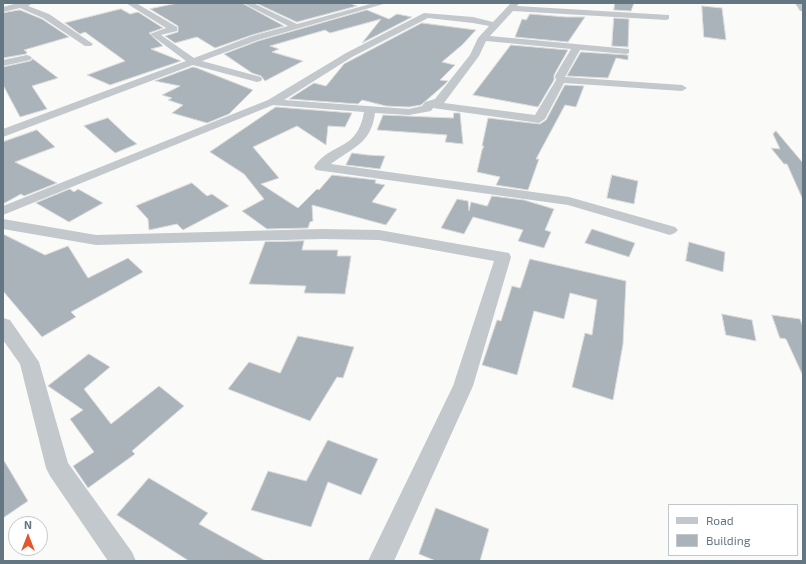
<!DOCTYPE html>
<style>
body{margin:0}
#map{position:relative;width:806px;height:564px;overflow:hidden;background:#fafaf8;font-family:"Exo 2",sans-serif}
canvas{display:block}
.frame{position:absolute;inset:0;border:4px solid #657683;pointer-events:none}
.legend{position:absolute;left:668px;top:504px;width:130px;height:52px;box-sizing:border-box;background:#fff;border:1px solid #c1c8cd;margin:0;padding:5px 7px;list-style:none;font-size:12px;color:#657683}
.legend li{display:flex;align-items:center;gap:8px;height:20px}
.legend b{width:20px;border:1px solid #c1c8cd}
.north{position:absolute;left:8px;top:516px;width:40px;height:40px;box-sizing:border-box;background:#fff;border:1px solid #c1c8cd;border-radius:50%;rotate:0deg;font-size:11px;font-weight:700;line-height:16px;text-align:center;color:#657683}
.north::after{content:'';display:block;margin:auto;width:14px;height:18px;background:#e4572e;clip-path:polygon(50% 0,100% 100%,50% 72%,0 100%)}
</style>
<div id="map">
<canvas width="806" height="564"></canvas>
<div class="frame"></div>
<ul class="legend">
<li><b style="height:5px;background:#c3c8cc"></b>Road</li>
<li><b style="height:11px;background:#aab3b9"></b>Building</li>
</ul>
<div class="north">N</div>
</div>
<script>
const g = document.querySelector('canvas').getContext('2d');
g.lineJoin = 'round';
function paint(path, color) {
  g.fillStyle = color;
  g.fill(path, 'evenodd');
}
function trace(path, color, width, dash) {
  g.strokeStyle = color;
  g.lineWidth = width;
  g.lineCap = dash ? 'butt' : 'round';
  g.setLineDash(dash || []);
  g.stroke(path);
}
const building = new Path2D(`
 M178 3H242L284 26 252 35 215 48 197 37 175 43 165 36 178 32V26L150 9Z
 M256 3H349L357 6 297 22Z
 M615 3H634L631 11 614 10Z
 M702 6 722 8 726 40 704 37Z
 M121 9 130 14 138 12 163 28 149 33 163 46 151 49 181 61 110 85 87 75 125 61 85 32 80 34 65 23Z
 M20 10 42 19 69 37 24 50 27 52 26 54 3 58V13Z
 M367 10 389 19 397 14 412 17 362 43 381 19 330 33 325 30 270 46 279 49 272 52 303 61 265 81 261 76 252 73 224 54 258 41Z
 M530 14 566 17H585L568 42 515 37 522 19 526 20Z
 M614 18 629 19 628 47 612 46Z
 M422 23 476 30 462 45 442 62 455 65 440 80 448 81 444 85 421 105 409 107 386 106 362 100 358 104 289 99 314 83 326 86 344 64Z
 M511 45 568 50 554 75V80L538 107 473 95Z
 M581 52 628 55V60L616 58 608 78 567 76Z
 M33 59 58 78 32 86 47 109 20 117 3 85V67L30 61Z
 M193 67 197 68 253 90 229 114 207 123 172 113 183 105 168 100 172 98 162 95 180 86 155 81Z
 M565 85 584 86 576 107 565 105 536 159H539L528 190 496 185 500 177 477 172 482 150 484 146H482L488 118 540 124 546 120Z
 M276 107 352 113 345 127 328 126 326 145 297 126 253 147 279 178 261 184 298 208 317 189 319 190 332 175 376 180 375 183 385 185 372 202 397 209 386 225 312 205 313 221 310 222 308 228 267 229 242 211 264 199 244 174 210 152Z
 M454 113H460L463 144 445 142 447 135 377 130 383 115 453 118Z
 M108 118 128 137 137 144 115 153 84 126Z
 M37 130 55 147 15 162 57 183 24 196 21 194 3 204V142Z
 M776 131 803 163V200L787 164H784L771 148 780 149 773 134Z
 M352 153 368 155 385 156 380 169 346 165Z
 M612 175 638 181 634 204 607 198Z
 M192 183 207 196 212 194 229 206 183 230 177 224 149 230 148 219 136 206Z
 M70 189 74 192 78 189 103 203 69 222 36 203Z
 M492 196 524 200 554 209 545 230 551 232 544 248 518 241 523 230 473 217 464 234 441 228 457 199 468 201 469 211 471 202 487 206Z
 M592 229 635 243 629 257 585 243Z
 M3 234 45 255 68 246 88 278 128 258 143 272 71 312 76 317 42 337 3 291Z
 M304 241 302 250H338L337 256H351L345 294 304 293 306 286 249 284 265 242Z
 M689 242 725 252 723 272 686 261Z
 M530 259 626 281 623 344 613 400 572 387 585 333 592 335 597 300 570 293 564 319 534 311 517 375 482 365 497 320 501 321 512 286 520 288Z
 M722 314 752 320 756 341 726 335Z
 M772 315 800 319 803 327V376L786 339 780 338Z
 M298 336 354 347 343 378 337 377 310 421 228 389 249 362 280 373Z
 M89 354 110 367 84 389 111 424 159 386 184 406 132 451 135 454 88 488 73 466 94 452 70 419 83 410 48 386Z
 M328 440 378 459 361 495 328 482 311 527 251 510 268 471 306 481Z
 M3 459 28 501 3 518Z
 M149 478 208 513 199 524 266 561H189L117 515Z
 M436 508 489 529 480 561H436L419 554Z`);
const minor = new Path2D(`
 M18 3H33L28 6 49 14 93 44 91 46H85L43 18 20 8 3 12V7Z
 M126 3H136L177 27V31L161 35 194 58 252 36 288 26 243 3H253L297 24 374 3H387L258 40 202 61 261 77 262 79 261 81 257 82 193 65 3 137V129L186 61 150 34 166 28Z
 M511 3H519L517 6 669 15V19L666 20 513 11 490 36 629 49V53L626 54 580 50 565 77 682 85 687 88 682 91 564 83 545 119 539 123 433 108 431 111 409 115 375 113C371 144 353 147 331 164L569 197 675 227 678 230 675 233 670 235 568 205 316 170 314 167C332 141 357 152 364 112L273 105 3 215V206L268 100 346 53 424 13 473 17 493 22ZM428 18 473 23 489 26 478 38 470 55 435 99 425 102 422 106 409 109 284 100 352 57ZM486 41 571 49 555 76 556 80 535 115 444 103 479 56Z
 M795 3H803V11H800Z
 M27 55 30 56 32 58 30 60 3 66V60Z
 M3 219 96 235 322 229 379 230 509 253 511 257 473 386 394 561H368L453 386 494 261 379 240 322 239 96 245 3 229Z
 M3 318 10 320 39 362 68 463 132 552 136 561H108L50 476 46 468 20 364 3 340Z`);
paint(building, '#aab3b9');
trace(building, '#dcdcda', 1);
paint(minor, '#c3c8cc');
</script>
